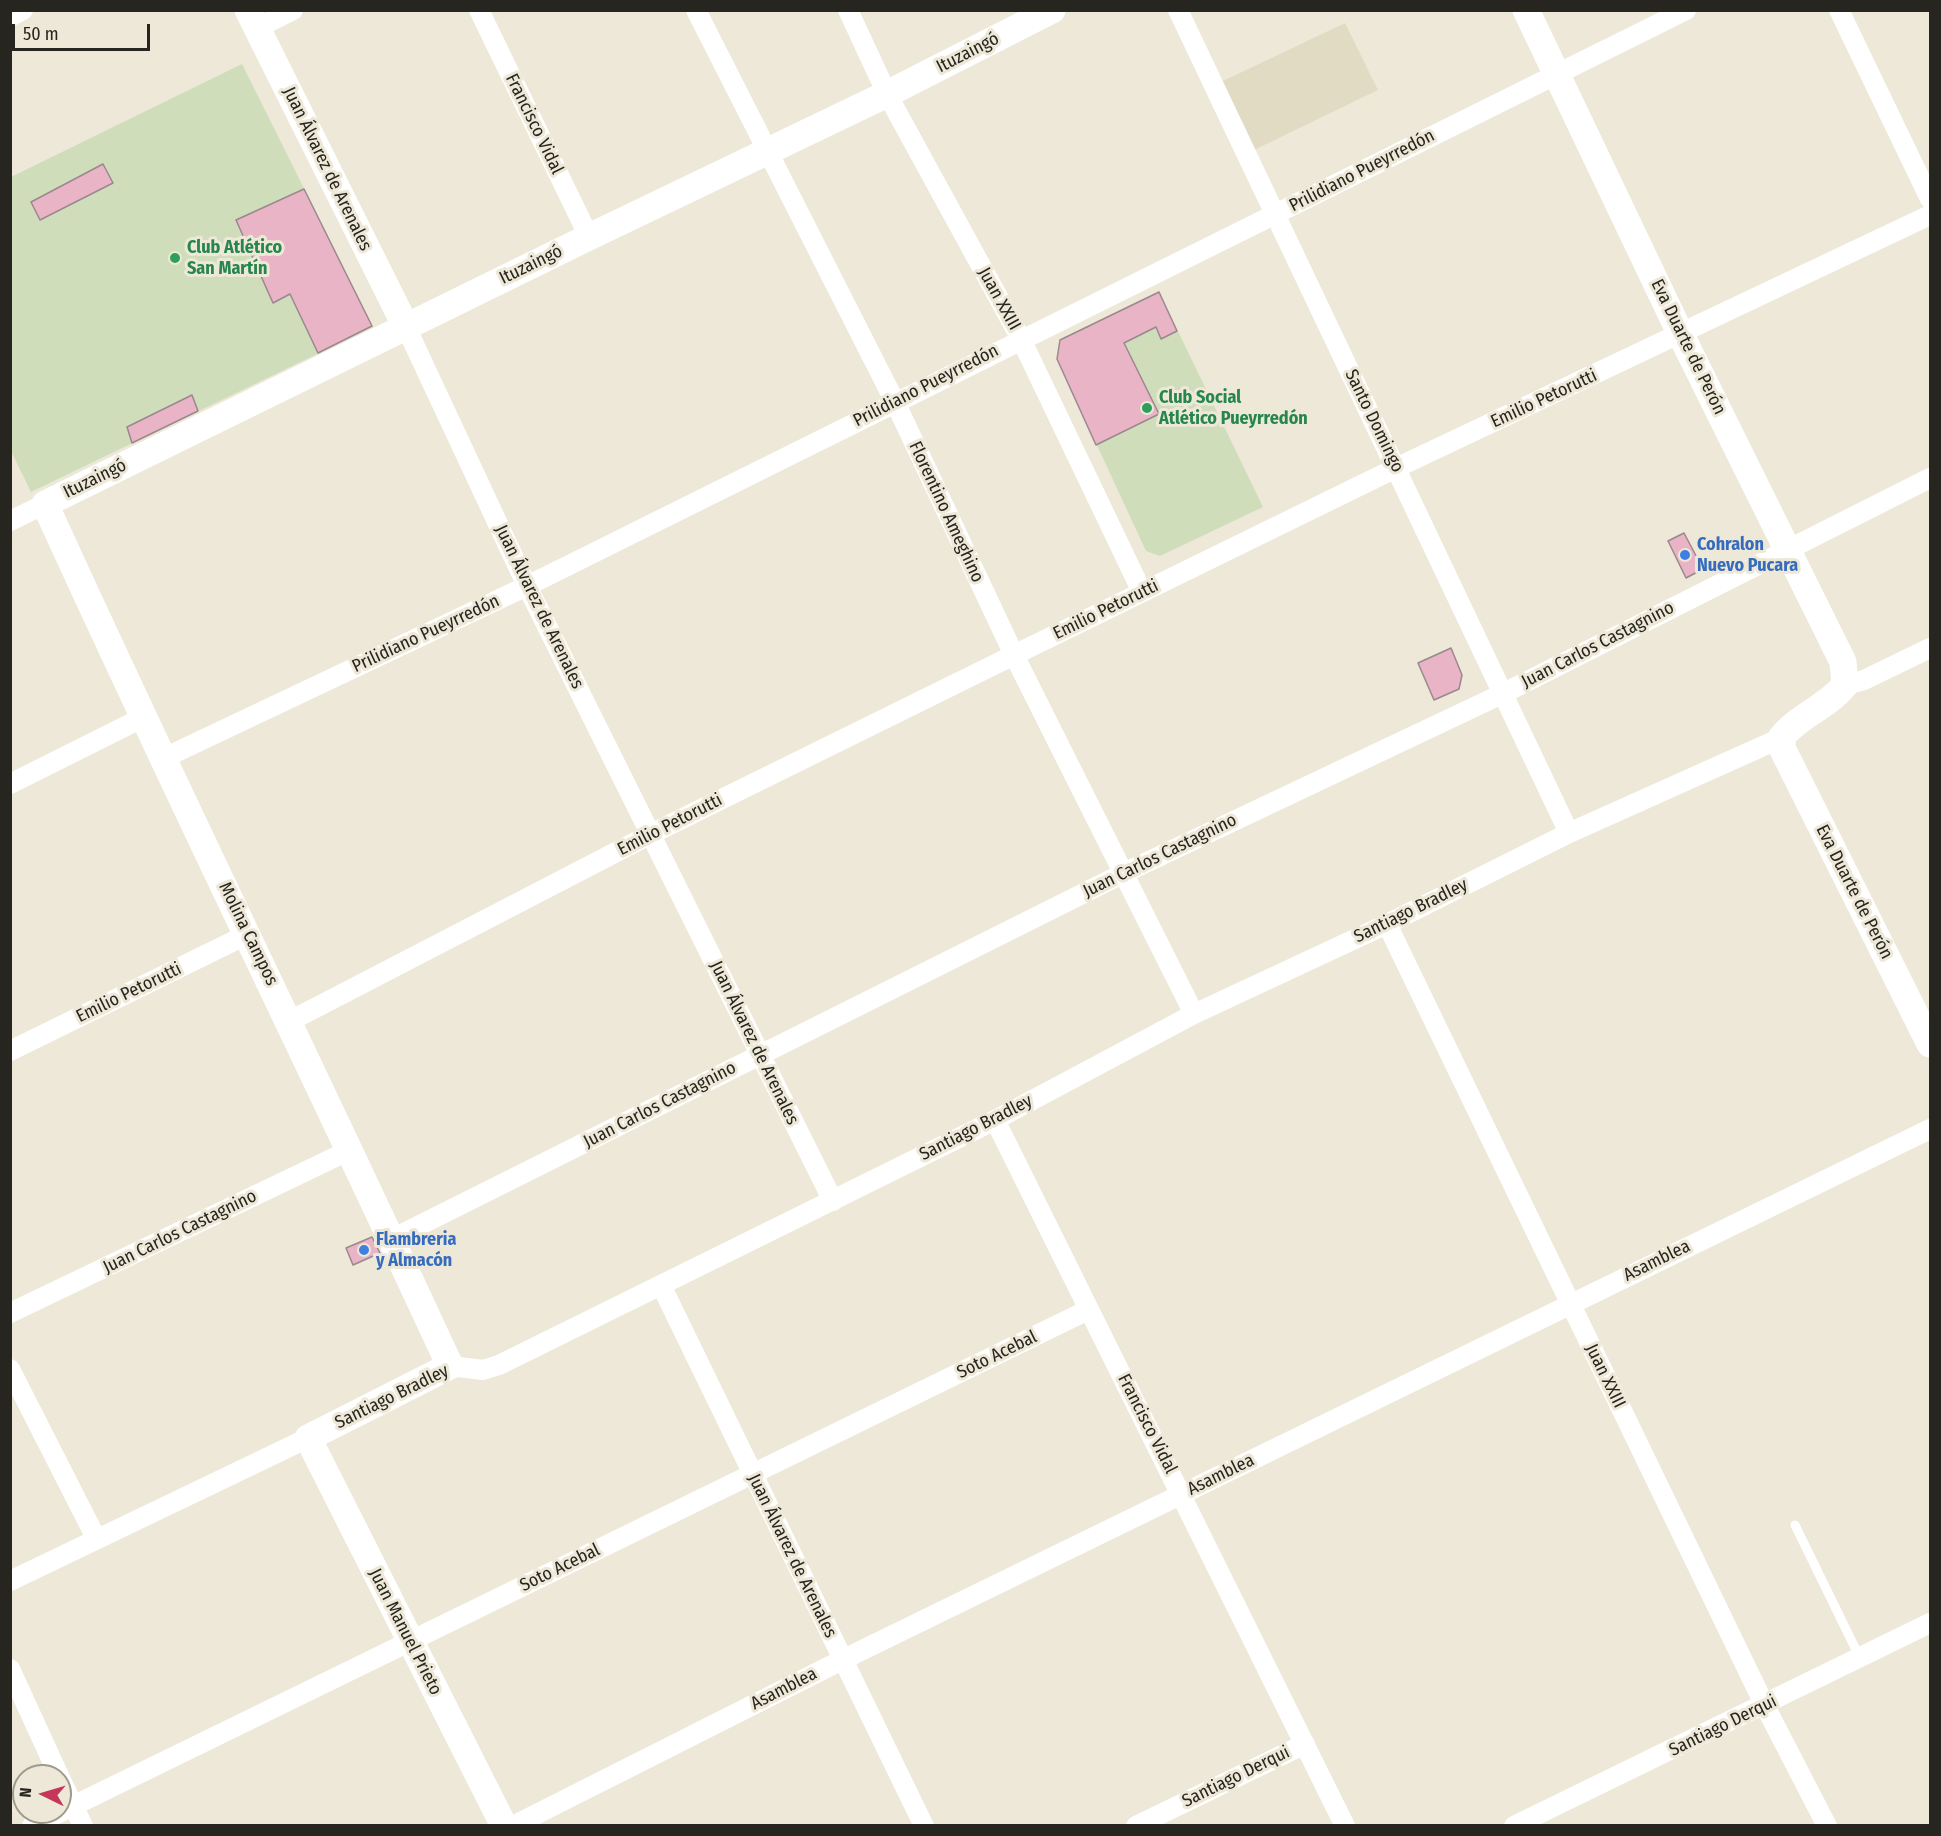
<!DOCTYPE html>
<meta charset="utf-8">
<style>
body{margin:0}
#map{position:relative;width:1941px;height:1836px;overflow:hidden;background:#ede8d7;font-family:"Fira Sans Condensed",sans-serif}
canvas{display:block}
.frame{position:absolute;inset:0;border:12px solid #27251f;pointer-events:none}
.north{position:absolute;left:12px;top:1764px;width:60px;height:60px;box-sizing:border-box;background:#ede8d7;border:2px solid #9e9a8d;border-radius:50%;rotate:275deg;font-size:16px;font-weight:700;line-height:24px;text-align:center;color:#27251f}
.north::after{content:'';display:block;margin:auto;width:21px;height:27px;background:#c5365b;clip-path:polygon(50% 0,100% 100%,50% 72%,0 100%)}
.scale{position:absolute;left:12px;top:24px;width:138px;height:27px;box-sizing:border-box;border:3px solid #27251f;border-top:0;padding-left:8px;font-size:18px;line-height:21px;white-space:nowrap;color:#27251f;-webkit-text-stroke:4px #ede8d7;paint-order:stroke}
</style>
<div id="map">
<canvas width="1941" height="1836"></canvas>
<div class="frame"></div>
<div class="north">N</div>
<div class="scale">50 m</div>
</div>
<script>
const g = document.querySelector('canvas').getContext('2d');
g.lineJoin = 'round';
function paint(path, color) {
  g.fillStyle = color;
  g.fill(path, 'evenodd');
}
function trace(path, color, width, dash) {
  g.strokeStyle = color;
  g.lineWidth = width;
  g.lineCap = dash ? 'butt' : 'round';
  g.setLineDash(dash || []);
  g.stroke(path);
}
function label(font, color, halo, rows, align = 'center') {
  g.font = font + ' "Fira Sans Condensed",sans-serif';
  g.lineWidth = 6;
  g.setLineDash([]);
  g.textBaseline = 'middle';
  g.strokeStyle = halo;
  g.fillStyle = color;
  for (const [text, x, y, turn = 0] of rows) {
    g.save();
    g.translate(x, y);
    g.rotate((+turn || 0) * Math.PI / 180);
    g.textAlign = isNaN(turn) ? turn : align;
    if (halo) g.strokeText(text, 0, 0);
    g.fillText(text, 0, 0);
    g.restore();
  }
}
const built = new Path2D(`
 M1345 23 1378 90 1254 150 1221 82Z`);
const green = new Path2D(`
 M242 64 373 327 31 492 11 451V177Z
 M1159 292 1263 507 1160 556 1146 551 1057 359 1060 340Z`);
const building = new Path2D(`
 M103 164 113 183 40 220 31 202Z
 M304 189 372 326 318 353 290 294 273 303 236 220Z
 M1159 292 1177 331 1161 339 1156 327 1124 343 1159 414 1096 445 1057 359 1060 340Z
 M192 395 198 411 132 443 127 427Z
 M1684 533 1703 569 1686 578 1668 541Z
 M1451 648 1462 675 1459 689 1434 700 1418 663Z
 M372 1237 380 1253 353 1265 346 1248Z`);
const lane = new Path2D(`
 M1795 1525 1860 1658`);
const street = new Path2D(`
 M479 10 589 237
 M696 10 895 402 1014 655 1194 1014
 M848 10 887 94 1021 339 1142 592
 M1178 10 1569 833
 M1839 10 1930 199
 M10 17 23 10
 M257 28 293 10
 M406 327 527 586 833 1201
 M10 521 45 504
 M1845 685 1864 680 1930 648
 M164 758 527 586 1686 10
 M10 784 142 718
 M1387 924 1765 1706 1827 1826
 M290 1021 651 834 1014 655 1396 468 1930 215
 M10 1051 248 934
 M995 1120 1345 1826
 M392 1239 1124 873 1504 693 1930 478
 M661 1285 924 1826
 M10 1313 350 1150
 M450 1366 483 1370 499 1365 995 1120 1194 1014 1387 924 1569 833 1781 738
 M10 1369 96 1538
 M10 1581 308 1438
 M10 1669 59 1776
 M60 1778 83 1826
 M32 1826 1088 1310
 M513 1826 842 1660 1930 1129
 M1136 1826 1305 1744
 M1514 1826 1930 1623`);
const secondary = new Path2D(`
 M248 10 406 327
 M1526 10 1681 335 1843 662 1845 685C1827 707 1798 716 1781 738L1783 750 1930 1044
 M504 1826 308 1438 450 1366C317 1077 176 793 45 504L589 237 887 94 1052 10`);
const markers = [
 [175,258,6,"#2e9e5b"],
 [1147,408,6,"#2e9e5b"],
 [1685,555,6,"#3f7fe0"],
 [364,1250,6,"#3f7fe0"]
];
const streetNames = [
 ["Ituzaingó",968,53,-27],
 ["Francisco Vidal",534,124,64],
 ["Juan Álvarez de Arenales",327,169,64],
 ["Prilidiano Pueyrredón",1362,171,-27],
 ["Ituzaingó",531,265,-26],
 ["Juan XXIII",999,299,61],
 ["Eva Duarte de Perón",1688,347,64],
 ["Prilidiano Pueyrredón",926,386,-27],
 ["Emilio Petorutti",1544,399,-25],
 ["Santo Domingo",1374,421,64],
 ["Ituzaingó",95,479,-26],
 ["Florentino Ameghino",946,512,65],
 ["Juan Álvarez de Arenales",539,607,64],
 ["Emilio Petorutti",1106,610,-26],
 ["Prilidiano Pueyrredón",426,634,-25],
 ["Juan Carlos Castagnino",1598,645,-27],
 ["Emilio Petorutti",670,825,-27],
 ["Juan Carlos Castagnino",1160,856,-26],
 ["Eva Duarte de Perón",1854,892,63],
 ["Santiago Bradley",1411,911,-26],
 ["Molina Campos",248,934,64],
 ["Emilio Petorutti",129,993,-26],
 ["Juan Álvarez de Arenales",754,1043,64],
 ["Juan Carlos Castagnino",660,1105,-27],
 ["Santiago Bradley",976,1128,-27],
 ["Juan Carlos Castagnino",180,1232,-26],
 ["Asamblea",1657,1261,-26],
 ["Soto Acebal",997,1355,-26],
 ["Juan XXIII",1605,1376,64],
 ["Santiago Bradley",392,1397,-26],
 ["Francisco Vidal",1147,1424,63],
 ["Asamblea",1221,1475,-26],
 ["Juan Álvarez de Arenales",792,1556,64],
 ["Soto Acebal",560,1568,-26],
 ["Juan Manuel Prieto",405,1632,63],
 ["Asamblea",784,1689,-27],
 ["Santiago Derqui",1723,1726,-26],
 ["Santiago Derqui",1236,1777,-26]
];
const leisureNames = [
 ["Club Atlético",187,248],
 ["San Martín",187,269],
 ["Club Social",1159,398],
 ["Atlético Pueyrredón",1159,419]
];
const shopNames = [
 ["Cohralon",1697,545],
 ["Nuevo Pucara",1697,566],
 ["Flambreria",376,1240],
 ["y Almacón",376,1261]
];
paint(built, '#e2dbc4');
paint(green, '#d0ddbb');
paint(building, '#e9b4c5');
trace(building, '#9a888e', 1.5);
trace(lane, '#fff', 9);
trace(street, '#fff', 20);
trace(secondary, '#fff', 27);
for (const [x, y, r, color] of markers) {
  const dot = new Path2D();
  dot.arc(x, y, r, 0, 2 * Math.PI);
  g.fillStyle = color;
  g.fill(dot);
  trace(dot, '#ede8d7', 2);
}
label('18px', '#27251f', '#ede8d7', streetNames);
label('bold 18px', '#27864d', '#ede8d7', leisureNames, 'left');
label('bold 18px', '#366cbe', '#ede8d7', shopNames, 'left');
</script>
